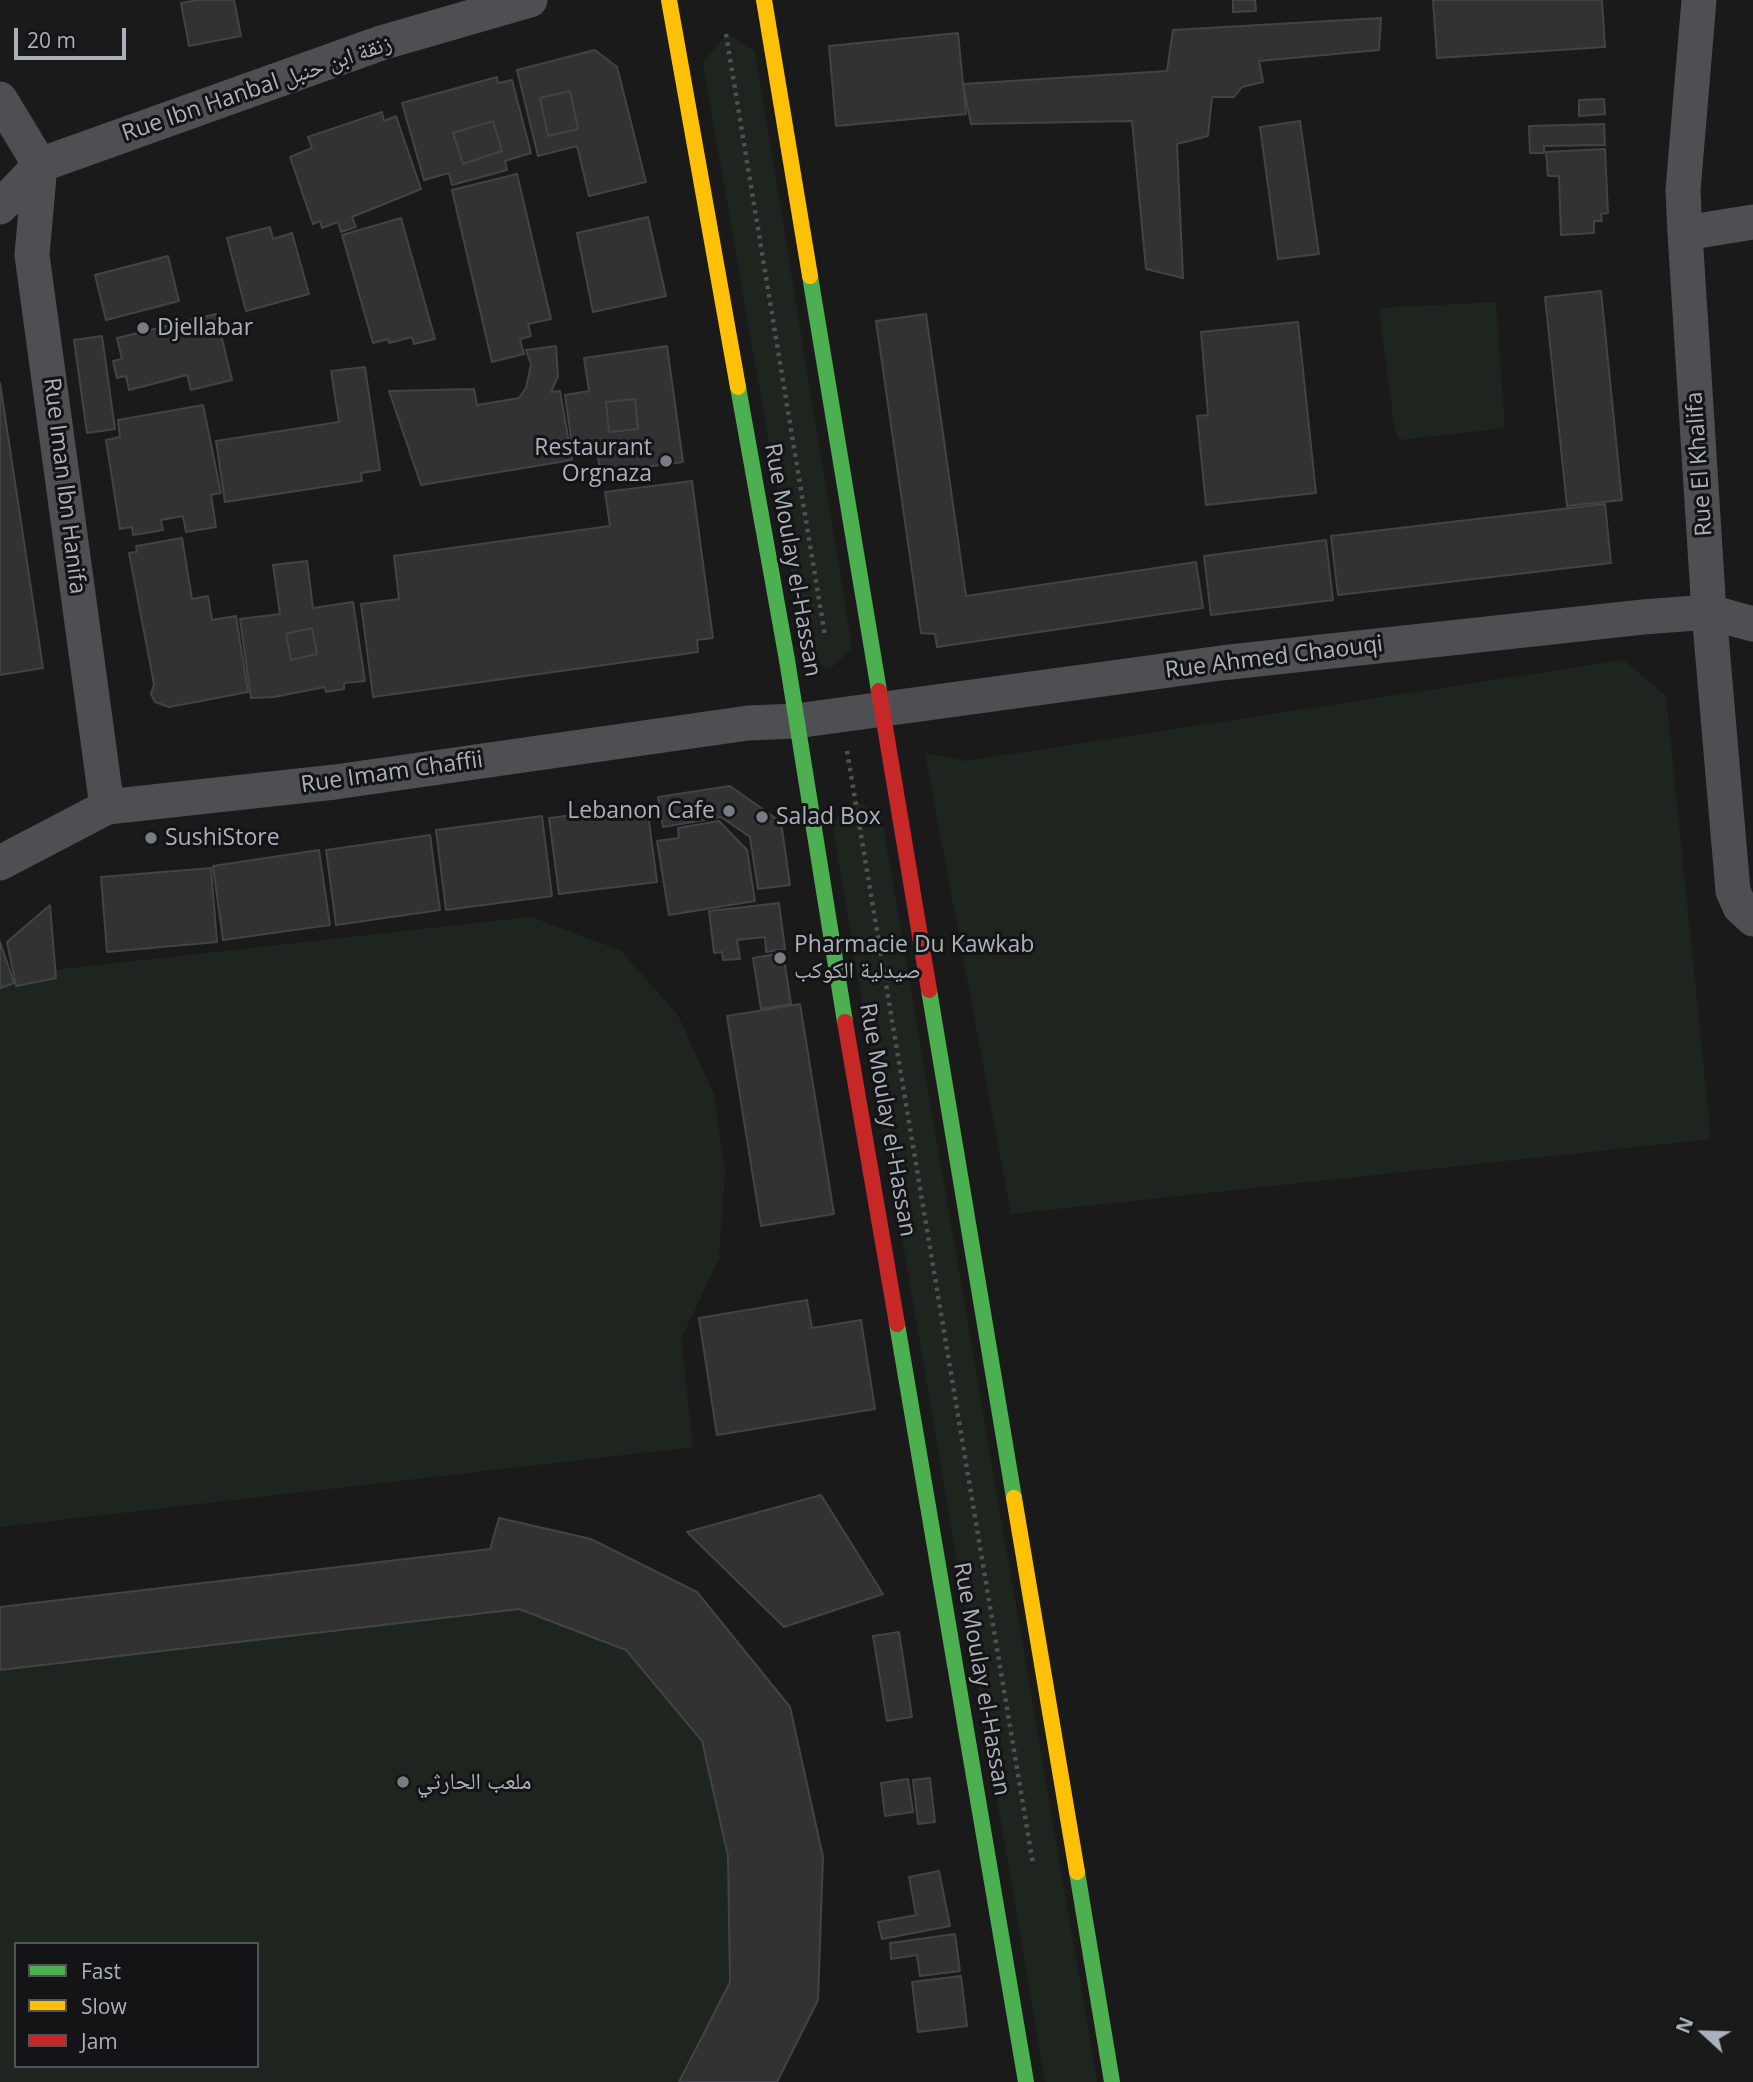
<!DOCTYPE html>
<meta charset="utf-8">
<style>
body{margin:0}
#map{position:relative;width:1753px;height:2082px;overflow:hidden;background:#1a1a1a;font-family:"Open Sans",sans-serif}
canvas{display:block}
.legend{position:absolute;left:14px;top:1942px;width:245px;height:126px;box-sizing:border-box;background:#141416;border:2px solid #505358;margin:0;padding:9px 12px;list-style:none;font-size:21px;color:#abb1bb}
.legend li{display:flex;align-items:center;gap:14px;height:35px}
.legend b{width:35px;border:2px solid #505358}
.north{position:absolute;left:1669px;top:1998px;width:70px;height:70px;-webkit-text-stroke:5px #141416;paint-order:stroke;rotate:292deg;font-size:19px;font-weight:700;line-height:28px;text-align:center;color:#abb1bb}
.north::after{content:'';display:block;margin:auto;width:24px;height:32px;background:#abb1bb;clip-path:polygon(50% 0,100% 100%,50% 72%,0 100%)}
.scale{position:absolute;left:14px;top:28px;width:112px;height:32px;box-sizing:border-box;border:4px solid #abb1bb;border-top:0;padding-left:9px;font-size:21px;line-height:24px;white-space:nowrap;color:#abb1bb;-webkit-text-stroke:5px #141416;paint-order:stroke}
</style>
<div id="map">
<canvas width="1753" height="2082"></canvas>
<ul class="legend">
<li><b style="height:9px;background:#4caf50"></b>Fast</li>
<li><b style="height:9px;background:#ffc107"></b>Slow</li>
<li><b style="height:9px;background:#c62828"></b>Jam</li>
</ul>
<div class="north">N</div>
<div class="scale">20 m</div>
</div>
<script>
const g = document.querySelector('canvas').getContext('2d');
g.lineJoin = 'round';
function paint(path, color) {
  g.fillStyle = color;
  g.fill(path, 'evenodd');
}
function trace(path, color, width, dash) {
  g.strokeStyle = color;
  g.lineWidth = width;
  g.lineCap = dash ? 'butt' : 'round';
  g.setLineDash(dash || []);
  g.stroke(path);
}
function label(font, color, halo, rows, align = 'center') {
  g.font = font + ' "Open Sans","Noto Naskh Arabic",sans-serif';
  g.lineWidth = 6;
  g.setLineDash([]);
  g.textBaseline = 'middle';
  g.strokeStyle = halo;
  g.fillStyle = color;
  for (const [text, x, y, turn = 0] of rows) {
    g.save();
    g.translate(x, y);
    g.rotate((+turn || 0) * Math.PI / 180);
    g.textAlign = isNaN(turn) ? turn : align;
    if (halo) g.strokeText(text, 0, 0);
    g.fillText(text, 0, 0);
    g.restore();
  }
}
const green = new Path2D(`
 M726 34 755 51 852 648 830 669 806 657 703 63Z
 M1496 302 1505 428 1400 440 1395 432 1379 308Z
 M1624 660 1666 696 1711 1139 1011 1214 925 753 966 761Z
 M853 800 881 814 1097 2082H1045L832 824Z
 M530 917 620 950 678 1015 714 1094 725 1173 719 1259 681 1339 693 1447 0 1527V976Z
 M499 1518 591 1539 697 1592 790 1707 823 1857 818 2000 777 2082H0V1607L490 1549ZM16 1944H257V2066H16Z`);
const building = new Path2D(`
 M198 0H234L241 36 189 46 181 3Z
 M1233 0H1255L1256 11 1233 12Z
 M1433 0H1602L1605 47 1437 58Z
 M1381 18 1379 50 1259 61 1263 82 1242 87 1234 97H1212L1208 136 1177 144 1183 278 1146 269 1132 121 971 124 963 84 1167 71 1173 30Z
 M958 33 966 114 836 126 829 46Z
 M595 50 617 67 646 182 589 196 577 146 538 156 517 70ZM570 91 578 129 548 136 540 98Z
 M497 77 498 83 512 80 531 153 505 161 507 170 452 185 449 173 424 180 402 103ZM493 121 502 151 463 164 453 133Z
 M570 91 578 129 548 136 540 98Z
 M1604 99 1605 114 1579 116V100Z
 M382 112 384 121 396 116 421 189 352 217 356 227 341 232 338 222 322 228 320 221 313 224 290 157 312 148 308 137Z
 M493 121 502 151 463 164 453 133Z
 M1300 121 1319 254 1278 259 1260 127Z
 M1604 124 1605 145 1544 146V153H1530L1529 126Z
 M1605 149 1608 213 1601 214 1602 221H1594V233L1561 235 1559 176H1548L1546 152Z
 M517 174 551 319 528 324 531 336 520 339 524 354 492 362 452 190Z
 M648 217 666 296 593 312 577 233Z
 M401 218 435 339 414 344 412 337 389 343 388 339 373 343 342 235Z
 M270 227 273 239 292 233 309 294 246 311 227 238Z
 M168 256 179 301 106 320 95 275Z
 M1601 291 1622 500 1567 506 1545 297Z
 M216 314 232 380 191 390 187 375 129 390 126 376 117 378 113 361 122 359 117 338Z
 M926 314 966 596 1196 562 1203 608 937 647 935 634 921 633 876 321Z
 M1298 322 1316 493 1206 505 1197 416 1208 415 1201 332Z
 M102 336 115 429 87 433 74 340Z
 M556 346 558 376 551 392 560 391 572 460 421 485 389 391 474 389 477 405 519 398 526 388 531 364 526 350Z
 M667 346 683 462 600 473 597 448 573 452 565 395 589 391 584 358ZM635 399 638 429 609 432 606 402Z
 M365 367 380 470 361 473 362 481 225 502 216 441 339 422 331 371Z
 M0 383 43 668 0 675Z
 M635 399 638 429 609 432 606 402Z
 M203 405 221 493 211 495 216 527 186 532 183 516 161 520 163 530 133 535 132 527 120 529 106 440 120 437 118 420Z
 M692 481 713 638 697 640 698 652 373 697 361 604 399 599 394 556 610 526 605 492Z
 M1605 504 1611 563 1338 595 1331 536Z
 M182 538 192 599 208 596 212 620 236 616 248 692 169 707 155 702 151 694 154 684 129 553 137 552 136 546Z
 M1326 540 1333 600 1211 615 1204 556Z
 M307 561 313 608 353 602 365 681 344 683V689L326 692 325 687 274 697 251 698 240 619 280 614 273 565ZM312 628 317 654 291 660 286 634Z
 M312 628 317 654 291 660 286 634Z
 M730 786 781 822 790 885 758 889 750 837 721 817 663 827 658 797Z
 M647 806 657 882 559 894 549 818Z
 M542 816 552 896 446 910 436 830Z
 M719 821 747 850 755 901 669 915 657 841 679 838 678 828Z
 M430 835 440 910 336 925 326 850Z
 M319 850 330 925 223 940 213 866Z
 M211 868 217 942 107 952 101 877Z
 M779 903 785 949 766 952 765 937 737 940 740 959 723 960 722 952 714 953 709 911Z
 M50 905 56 978 16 986 7 942Z
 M0 942 14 983 0 988Z
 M783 953 791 1004 761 1009 753 958Z
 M800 1004 834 1214 761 1226 727 1016Z
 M807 1300 812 1328 861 1320 875 1409 717 1435 699 1318Z
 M821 1495 883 1594 784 1627 687 1532Z
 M499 1518 591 1539 697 1592 790 1707 823 1857 818 2000 777 2082H679L730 1982 728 1856 702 1741 626 1650 519 1609 0 1670V1607L490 1549Z
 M899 1632 912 1717 887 1721 873 1636Z
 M930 1778 935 1822 918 1824 913 1780Z
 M908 1779 913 1812 885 1816 881 1783Z
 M939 1871 950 1926 882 1939 878 1922 916 1915 909 1877Z
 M955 1934 960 1971 920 1976 917 1955 891 1959 890 1943Z
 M961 1976 967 2026 918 2032 912 1982Z`);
const path = new Path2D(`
 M726 34 825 636
 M847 751 1033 1864`);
const street = new Path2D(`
 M1699 0 1683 190 1685 233 1709 612 1733 891 1740 907 1753 919
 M0 99 40 165
 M40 165 32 255 107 807
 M0 207 40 165 381 43 530 0
 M1685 233 1753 222
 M0 863 107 807 335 782 748 723 796 721 1221 663 1643 617 1709 612 1753 624`);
const fast = new Path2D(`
 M810 276 879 691
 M738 387 787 660 845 1022
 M929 990 1014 1498
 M897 1324 1026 2082
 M1077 1872 1112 2082`);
const slow = new Path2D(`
 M669 0 738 387
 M764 0 810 276
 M1014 1498 1077 1872`);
const jam = new Path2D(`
 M879 691 929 990
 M845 1022 897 1324`);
const markers = [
 [143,328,7,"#787c83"],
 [666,461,7,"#787c83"],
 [729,811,7,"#787c83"],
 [762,817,7,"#787c83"],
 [151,838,7,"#787c83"],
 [780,958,7,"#787c83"],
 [403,1782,7,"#787c83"]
];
const streetNames = [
 ["Rue Ibn Hanbal زنقة ابن حنبل",257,89,-19],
 ["Rue El Khalifa",1700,464,-94],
 ["Rue Iman lbn Hanifa",64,486,83],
 ["Rue Moulay el-Hassan",792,560,80],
 ["Rue Ahmed Chaouqi",1274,658,-7],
 ["Rue Imam Chaffii",392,773,-8],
 ["Rue Moulay el-Hassan",887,1120,80],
 ["Rue Moulay el-Hassan",981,1679,80]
];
const poiNames = [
 ["Djellabar",157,328],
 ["Restaurant",652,448,"right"],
 ["Orgnaza",652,474,"right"],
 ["Lebanon Cafe",715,811,"right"],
 ["Salad Box",776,817],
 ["SushiStore",165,838],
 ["Pharmacie Du Kawkab",794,945],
 ["صيدلية الكوكب",794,971],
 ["ملعب الحارثي",417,1782]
];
paint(green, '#1e251e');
paint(building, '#323232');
trace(building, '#424346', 2);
trace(path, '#505155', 4.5, [3.5, 5]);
trace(street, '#4e4f53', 35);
trace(fast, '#4caf50', 16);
trace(slow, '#ffc107', 16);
trace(jam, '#c62828', 16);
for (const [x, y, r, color] of markers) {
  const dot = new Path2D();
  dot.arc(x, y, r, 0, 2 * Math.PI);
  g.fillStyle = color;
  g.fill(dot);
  trace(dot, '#141416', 2.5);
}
label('23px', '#abb1bb', '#141416', streetNames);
label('23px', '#abb1bb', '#141416', poiNames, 'left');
</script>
